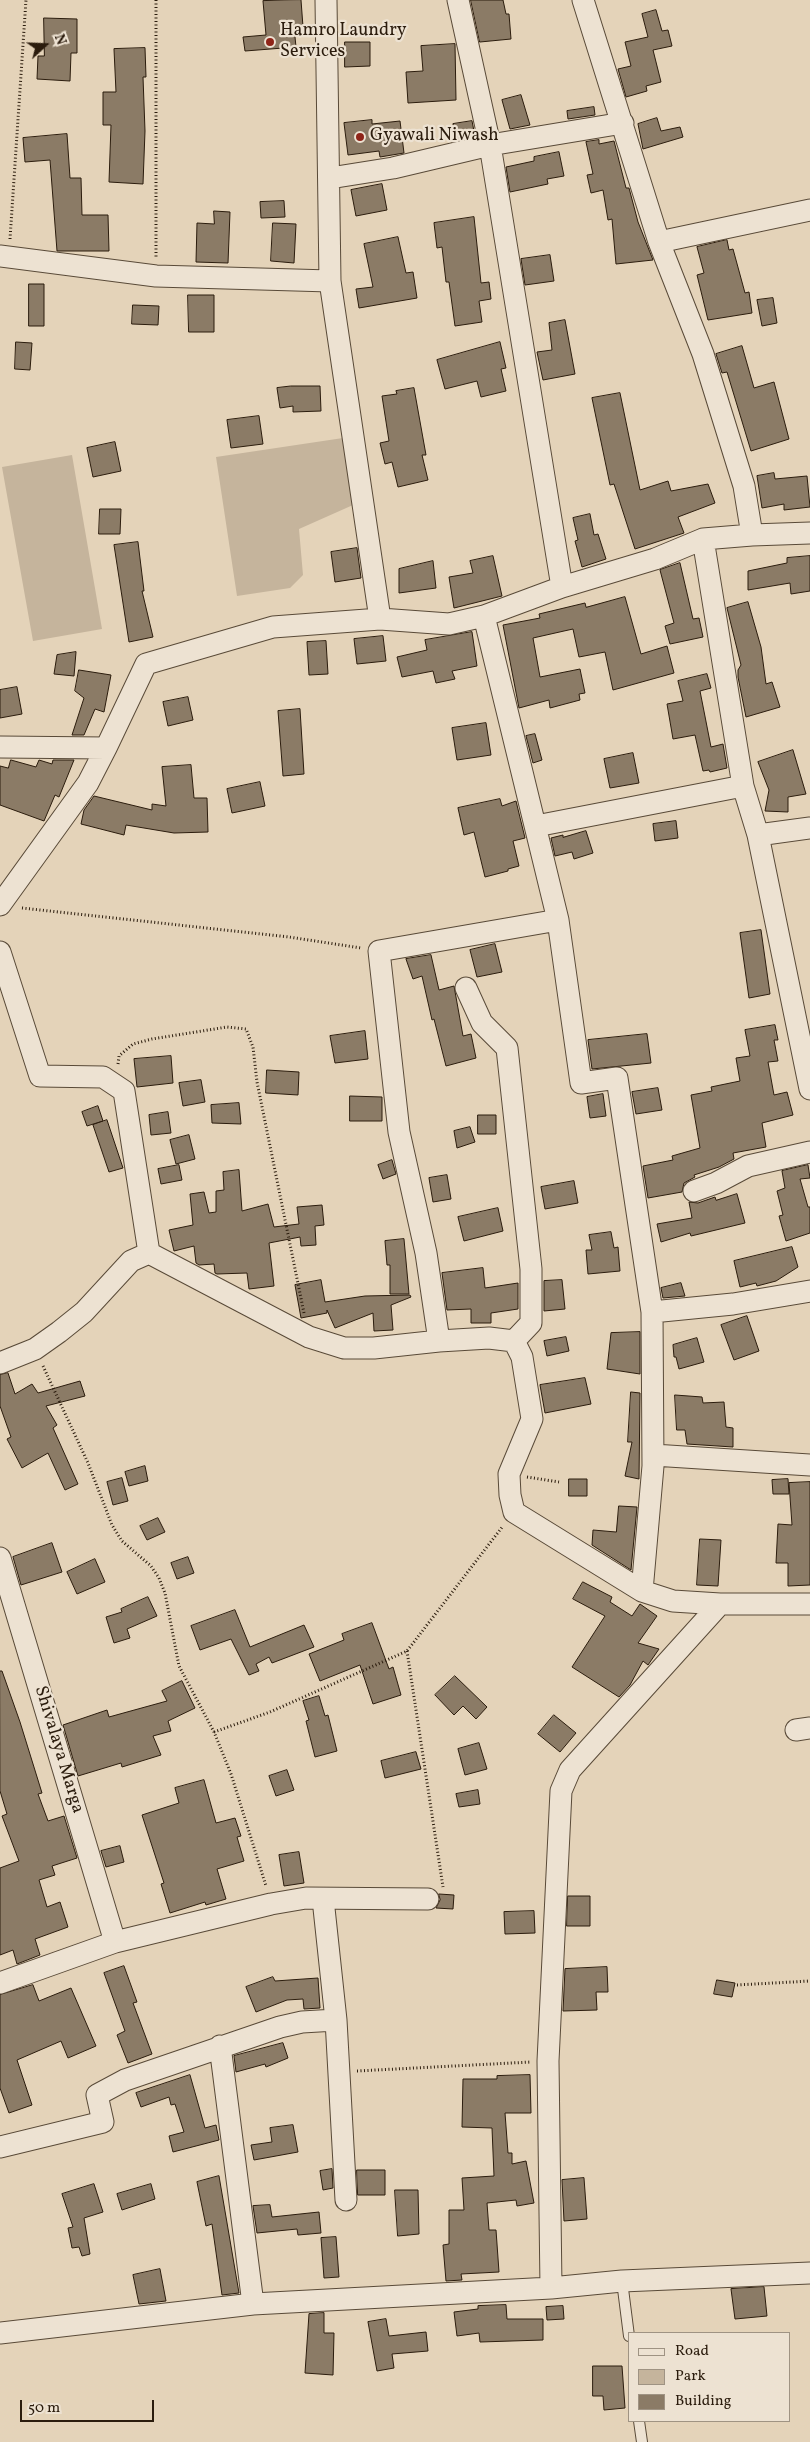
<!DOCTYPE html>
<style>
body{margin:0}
#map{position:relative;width:810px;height:2442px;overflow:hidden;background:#e4d3b9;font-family:Vollkorn,serif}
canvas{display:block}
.legend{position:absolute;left:628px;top:2332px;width:162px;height:90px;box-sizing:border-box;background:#ede2d2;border:1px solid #9f9383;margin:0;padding:6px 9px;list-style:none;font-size:15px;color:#2b1c0d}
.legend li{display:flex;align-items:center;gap:10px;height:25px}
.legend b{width:25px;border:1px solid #9f9383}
.north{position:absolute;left:20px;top:20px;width:50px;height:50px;-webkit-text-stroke:4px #ede2d2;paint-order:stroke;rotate:70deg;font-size:14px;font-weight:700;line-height:20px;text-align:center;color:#2b1c0d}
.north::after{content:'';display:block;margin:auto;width:18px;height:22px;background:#2b1c0d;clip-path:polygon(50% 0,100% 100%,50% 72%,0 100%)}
.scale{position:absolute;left:20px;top:2400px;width:134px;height:22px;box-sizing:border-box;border:2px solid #2b1c0d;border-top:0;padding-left:6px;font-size:15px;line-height:18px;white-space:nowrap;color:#2b1c0d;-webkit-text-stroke:4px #ede2d2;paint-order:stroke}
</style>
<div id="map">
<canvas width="810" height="2442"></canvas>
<ul class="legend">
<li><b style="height:6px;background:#ede2d2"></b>Road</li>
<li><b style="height:14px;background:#c5b49c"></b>Park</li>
<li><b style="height:14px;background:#8b7b66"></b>Building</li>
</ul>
<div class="north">N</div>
<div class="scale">50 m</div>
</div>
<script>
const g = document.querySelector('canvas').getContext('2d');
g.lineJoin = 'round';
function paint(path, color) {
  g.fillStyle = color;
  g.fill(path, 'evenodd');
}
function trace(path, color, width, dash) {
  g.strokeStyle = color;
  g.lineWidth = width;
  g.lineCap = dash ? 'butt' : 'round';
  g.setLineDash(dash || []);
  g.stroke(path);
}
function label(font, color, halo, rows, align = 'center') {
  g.font = font + ' Vollkorn,serif';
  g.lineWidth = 4.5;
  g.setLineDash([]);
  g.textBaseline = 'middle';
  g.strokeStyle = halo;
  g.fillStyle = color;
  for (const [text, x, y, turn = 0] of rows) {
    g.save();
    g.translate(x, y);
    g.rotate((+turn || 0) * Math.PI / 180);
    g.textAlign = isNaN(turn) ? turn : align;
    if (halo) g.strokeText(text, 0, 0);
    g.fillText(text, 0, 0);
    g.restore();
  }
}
const green = new Path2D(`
 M343 438 353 505 299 529 303 575 290 588 237 596 216 457Z
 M72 455 102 629 33 641 2 467Z`);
const building = new Path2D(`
 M301 0 303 27H294L296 47 245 51 243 37 266 35 263 1Z
 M471 0H503L506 14H509L511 39 480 42Z
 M656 10 662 31 668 30 672 46 653 50 661 82 646 86 647 91 626 97 618 69 631 66 625 42 648 37 642 14Z
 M44 18 77 19V53H71L70 81 37 79 38 56H44Z
 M345 42H370V66L345 67Z
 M455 44 456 100 408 103 406 72 423 71 421 46Z
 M145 48 146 77H143L145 131 143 184 109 182 111 125H103V92H116L114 49Z
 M521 95 530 125 510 129 502 100Z
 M594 107 595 115 568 119 567 111Z
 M657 118 661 131 680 127 683 137 643 149 638 124Z
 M372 120V124L400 121 404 153 380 157 379 151 348 155 344 123Z
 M472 121 475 136 456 140 453 124Z
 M67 134 70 178H81L82 215H108L109 251H57L50 160 25 162 23 138Z
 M599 140V144L614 141 626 188H629L638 222 653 260 616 264 612 219 608 220 603 190 591 193 587 175 593 174 586 142Z
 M559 152 564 176 547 179 548 184 510 192 506 167 534 161V157Z
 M382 184 387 210 356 216 351 190Z
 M284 201 285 217 261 218 260 202Z
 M214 211 230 212 228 263 196 262 197 223 214 224Z
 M474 217 481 283 489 282 491 299 479 301 482 322 455 326 449 282H446L442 247 437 248 434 223Z
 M273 223 296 224 294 263 271 261Z
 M398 237 406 273 413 272 417 298 359 308 356 289 373 287 364 244Z
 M727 240 729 250 733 249 745 293 749 292 752 313 708 320 697 275 704 273 697 247Z
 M550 255 554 281 525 285 521 259Z
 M29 284H44V326H29Z
 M188 295H214V332H189Z
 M773 298 777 323 762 326 757 300Z
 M133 305 159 306 158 325 132 324Z
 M565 320 575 374 543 380 537 352 552 350 549 323Z
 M16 342 32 343 30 370 15 369Z
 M500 342 506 368 501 369 506 391 481 397 477 381 445 389 437 360Z
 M742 346 754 388 774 382 789 439 751 451 727 372 722 373 716 354Z
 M291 386H320L321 411 293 412V406L280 408 277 388Z
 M414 388 426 455H422L428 480 398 487 392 462 385 464 380 443 389 441 382 396 397 394 396 391Z
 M620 393 640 490 668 481 671 491 708 484 715 503 678 517 684 533 635 549 614 484 610 485 592 398Z
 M259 416 263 444 231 448 227 420Z
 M115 442 121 471 93 477 87 448Z
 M774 473 775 479 807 476 810 507 784 510V504L762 508 757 476Z
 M100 509H121L120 534H99Z
 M590 514 594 535 598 534 606 559 582 567 575 541 578 540 573 518Z
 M138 542 144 591H142L153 637 129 642 114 545Z
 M357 548 361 578 335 582 331 552Z
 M493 556 502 596 454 608 449 577 473 573 470 561Z
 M810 556V591L791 594 790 583 748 590V571L787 563V558Z
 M433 561 436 588 399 593V569Z
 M680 563 693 619 699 618 703 637 670 644 665 626 674 623 660 570Z
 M625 597 641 654 667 646 674 673 613 690 605 652 579 657 573 629 564 631 533 638 540 677 580 669 585 693 579 694 580 700 550 708 549 700 519 708 503 625 540 618 539 614 585 603 586 607Z
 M748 602 761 647 766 684 772 682 780 707 746 717 738 677V670L741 665 727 608Z
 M472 632 477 666 452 671 455 679 436 683 433 671 402 677 397 657 427 650 425 640Z
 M383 636 386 661 357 664 354 639Z
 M326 641 328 674 309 675 307 642Z
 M76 652 74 676 54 674 57 655Z
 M79 670 111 675 104 712 95 709 84 735H72L84 698 75 691Z
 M707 674 711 688 700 691 711 747 723 744 727 768 710 772 709 770 703 771 695 735 673 739 667 704 683 701 678 681Z
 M17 687 22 714 0 718V690Z
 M188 697 193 720 168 726 163 702Z
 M300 709 304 774 283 776 278 711Z
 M486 723 491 755 457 760 452 728Z
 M535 734 542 760 533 763 526 736Z
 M793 750 806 794 788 797V812L765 811 769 790 758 762Z
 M633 753 639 783 610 788 604 759Z
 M11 760 36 767 39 760 52 764 53 760H74L59 797 55 795 44 821 0 805V766L8 768Z
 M191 765 194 798H207L208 832 174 833 126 825 124 835 81 824 84 810 94 796 152 810V804L166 806 162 767Z
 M260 782 265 806 232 813 227 789Z
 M500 799 502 806 516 801 525 838 513 841 519 866 508 869V871L485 877 474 832 464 835 458 808Z
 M676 821 678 838 655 841 653 824Z
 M586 831 593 853 574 859 572 852 555 856 551 838 563 835V837Z
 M761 930 770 994 749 998 740 933Z
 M495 944 502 972 477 977 470 950Z
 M431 955 439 990 454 986 463 1036 471 1034 476 1058 446 1066 434 1019 432 1020 422 976 413 979 406 959Z
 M775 1025 778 1040H774L778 1061 768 1062 774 1095 787 1092 793 1115 762 1123 766 1147 733 1153 734 1159 719 1167 694 1175 695 1177 684 1183 682 1192 648 1198 643 1166 673 1160 672 1156 700 1148 691 1095 712 1091 711 1087 740 1081 736 1058 750 1056 745 1030Z
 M365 1031 368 1059 335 1063 330 1036Z
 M647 1034 651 1063 592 1069 588 1040Z
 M171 1056 173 1083 137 1087 134 1059Z
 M267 1070 299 1072 298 1095 266 1093Z
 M201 1080 205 1102 183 1106 179 1083Z
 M658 1088 662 1110 636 1114 632 1092Z
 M603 1094 606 1116 590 1118 587 1097Z
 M350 1096 382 1097V1121H350Z
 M239 1103 241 1124 212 1123 211 1105Z
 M98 1106 103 1121 87 1126 82 1112Z
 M168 1112 171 1133 151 1135 149 1115Z
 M478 1115H496V1134H478Z
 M107 1120 123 1168 109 1172 93 1125Z
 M470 1127 475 1142 457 1148 454 1131Z
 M189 1135 195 1159 176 1164 170 1140Z
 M392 1160 396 1174 383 1179 378 1165Z
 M179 1165 182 1180 161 1184 158 1169Z
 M808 1165 810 1178 800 1179 808 1207H810V1233L786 1241 779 1216 783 1215 777 1191 785 1188 782 1171Z
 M239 1170 242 1211 268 1204 274 1227 299 1224 297 1207 322 1205 324 1225 315 1226 316 1245 301 1246 300 1237 269 1243 274 1286 249 1289 247 1273 217 1274 215 1273 214 1264 199 1265 196 1263 194 1246 174 1251 169 1230 193 1225 190 1194 204 1192 209 1213 216 1212V1191L224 1190 223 1172Z
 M447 1175 451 1199 433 1202 429 1178Z
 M574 1181 578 1203 545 1209 541 1187Z
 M737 1194 745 1223 691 1236 690 1233 661 1242 657 1224 692 1218 689 1202 698 1203 715 1197 716 1200Z
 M498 1208 503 1231 464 1241 458 1217Z
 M611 1232 614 1248 618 1247 620 1271 588 1274 586 1250H592L589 1235Z
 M404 1239 409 1294H390V1265H387L385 1241Z
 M792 1247 798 1267 776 1281 757 1286 756 1283 740 1287 734 1261Z
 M483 1268 485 1288 518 1283V1309L491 1313V1323H471V1309L447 1310 442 1273Z
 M321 1280 325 1302 365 1296 410 1295 411 1297 391 1305 393 1330 374 1331 373 1313 335 1328 327 1310V1313L301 1318 295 1285Z
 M562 1280 565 1309 544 1311V1281Z
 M681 1283 685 1296 663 1298 661 1288Z
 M747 1316 759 1351 734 1360 721 1325Z
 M640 1332V1374L607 1369 611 1333Z
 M566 1337 569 1351 547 1356 544 1341Z
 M697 1338 704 1362 679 1369 676 1357H674L673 1345Z
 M8 1373 15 1394 32 1384 38 1393 80 1381 85 1396 46 1406 57 1425 53 1428 78 1484 65 1490 48 1453 22 1468 7 1439 11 1437 0 1406V1375Z
 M585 1378 591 1404 545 1413 540 1385Z
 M631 1392 640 1393 639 1479 625 1476 632 1442H628Z
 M675 1395 702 1397 703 1403 724 1402 726 1427 733 1428V1447L687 1444 685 1430H677Z
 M145 1466 148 1481 129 1486 125 1472Z
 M122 1478 128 1501 113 1505 107 1482Z
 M569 1479H587V1496H569Z
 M788 1479 789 1494H773L772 1480Z
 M810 1482V1585L788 1586V1563H776L778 1524 792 1525 789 1483Z
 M619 1506 637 1507 631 1570 592 1545 593 1530 616 1532Z
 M158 1518 165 1532 147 1540 140 1526Z
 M700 1539 721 1540 718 1586 697 1585Z
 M52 1543 62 1572 21 1585 13 1557Z
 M188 1557 194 1573 177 1579 171 1563Z
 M95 1559 105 1582 77 1594 67 1572Z
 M583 1582 612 1597 610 1602 632 1616 640 1604 657 1616 638 1643 659 1649 648 1665 643 1661 630 1685 619 1697 572 1667 605 1616 573 1599Z
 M148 1597 157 1616 127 1629 130 1638 114 1643 106 1617 122 1612 121 1609Z
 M235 1610 250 1647 304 1625 314 1647 272 1663 269 1657 256 1664 259 1671 249 1675 231 1639 200 1650 191 1626Z
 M372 1623 389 1669 393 1667 401 1695 373 1704 360 1665 320 1681 309 1654 344 1640 342 1634Z
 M0 1671H2L20 1722 42 1793 38 1794 48 1821 64 1816 77 1858 52 1866 55 1875 39 1880 47 1907 60 1902 68 1927 35 1939 40 1955 17 1964 13 1950 0 1955V1868L19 1861 2 1816 7 1814 0 1791Z
 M455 1676 487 1707 476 1719 463 1706 454 1715 435 1695Z
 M182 1681 195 1708 168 1721 171 1731 153 1736 161 1755 122 1767 121 1763 78 1776 63 1725 107 1710 109 1717 167 1701 162 1691Z
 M319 1696 325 1716 328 1715 337 1751 315 1757 306 1721 309 1720 303 1701Z
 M554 1715 576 1733 560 1752 538 1734Z
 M479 1743 487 1769 465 1775 458 1749Z
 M416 1752 421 1769 385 1778 381 1761Z
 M287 1770 294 1790 276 1796 269 1776Z
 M204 1780 216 1823 235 1818 241 1836 237 1837 244 1861 217 1869 226 1899 206 1905 205 1902 170 1913 161 1884 164 1883 142 1815 179 1803 175 1788Z
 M478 1790 480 1804 459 1807 456 1794Z
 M120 1846 124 1862 106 1867 101 1851Z
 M299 1852 304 1883 284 1886 279 1855Z
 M439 1894 454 1895 453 1909 436 1908 440 1900Z
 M568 1896H590V1926H567Z
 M534 1911 535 1933 505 1934 504 1912Z
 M124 1966 137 2002 133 2003 152 2054 128 2063 117 2035 125 2031 104 1973Z
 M607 1967 608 1992H596L597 2010 563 2011 565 1969Z
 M273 1977 275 1981 318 1978 320 2008 304 2009 303 1999 287 2000 256 2012 246 1987Z
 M717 1980 735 1983 732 1997 714 1994Z
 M33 1985 39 2001 71 1988 96 2046 68 2058 61 2041 17 2060 32 2105 9 2113 0 2088V1995Z
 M283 2043 288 2058 266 2067 265 2064 236 2072 234 2056Z
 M190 2075 205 2128 216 2125 219 2140 173 2152 169 2136 184 2132 175 2104 171 2105 169 2097 141 2107 136 2093Z
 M530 2075 531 2113H505L508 2153H512V2164L526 2161 534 2203 517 2206 516 2200 487 2203 489 2230H496L499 2272 461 2274 462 2280 446 2281 443 2245 449 2244V2210H464L462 2178 494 2176 492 2128 462 2127 463 2079H497V2076Z
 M293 2125 298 2152 254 2160 251 2145 272 2142 270 2128Z
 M332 2169 333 2188 323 2190 320 2171Z
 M357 2170H385V2195H358Z
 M219 2176 239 2293 222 2295 212 2224 206 2226 197 2182Z
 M584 2178 587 2219 564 2221 562 2180Z
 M94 2184 103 2212 84 2218 90 2254 82 2256 79 2247 72 2248 68 2228 73 2227 62 2194Z
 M151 2184 155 2199 122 2210 117 2194Z
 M395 2190H418L419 2234 398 2236Z
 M270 2205 272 2217 319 2212 321 2233 298 2235 297 2229 257 2233 253 2206Z
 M336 2237 339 2277 324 2278 321 2238Z
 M160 2269 166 2301 139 2304 133 2275Z
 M764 2287 767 2316 735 2319 731 2289Z
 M506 2305 507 2319H543V2340L480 2342 479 2333 457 2336 454 2312 478 2309V2306Z
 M563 2306 564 2319 547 2320 546 2307Z
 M324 2313V2333H334L333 2375 305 2373 309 2314Z
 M386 2319 389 2336 426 2332 428 2351 392 2354 394 2368 377 2371 368 2322Z
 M593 2366H622L625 2408 604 2410 603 2396H593Z`);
const path = new Path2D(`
 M156 0V258
 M10 239 26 0
 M22 908 289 937 361 948
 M118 1064 119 1056 133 1044 152 1039 227 1027 246 1029 253 1047 257 1082 304 1313
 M43 1366 88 1463 112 1525 122 1541 151 1566 159 1578 165 1593 179 1666 214 1732 231 1774 266 1886
 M527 1477 559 1482
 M407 1651 443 1887
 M214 1732 270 1712 407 1651 503 1526
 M737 1985 810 1981
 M357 2071 531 2062`);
const service = new Path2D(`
 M622 2281 629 2336
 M639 2421 642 2442`);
const minor = new Path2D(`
 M326 0 330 281 380 619
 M458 0 490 145 562 587
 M583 0 659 242 703 354 744 486 752 535
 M330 178 393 168 490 145 623 123
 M659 242 810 210
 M0 256 156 276 330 281
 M703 539 743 786 758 835 810 828
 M484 616 558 920 581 1083 617 1078 652 1312 653 1466 642 1591
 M0 747 106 748 146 664 273 627 380 619 449 624 484 616 562 587 655 559 703 539 752 535 810 533
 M536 826 743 786
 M758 835 810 1089
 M0 905 88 783 106 748
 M0 952 40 1076 103 1077 124 1091 149 1253
 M466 988 482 1023 507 1048 531 1269V1323L514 1341
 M694 1191 716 1183 748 1166 810 1152
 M652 1312 733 1304 810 1291
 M439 1341 426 1253 399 1132 379 951 558 920
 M0 1363 35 1349 59 1332 84 1312 131 1261 149 1253 309 1337 344 1348H374L439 1341 489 1338 514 1341 522 1357 532 1419 509 1474 510 1495 514 1512 642 1591 673 1601 720 1604H810
 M653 1455 810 1465
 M0 1558 115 1942
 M796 1730 810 1728
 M323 1899 336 2020 346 2200
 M0 1983 115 1942 271 1904 306 1898 428 1899
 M220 2046 253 2304
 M0 2147 103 2122 97 2095 125 2080 280 2027 302 2022 336 2020
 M551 2288 548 2061 561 1791 570 1770 720 1604
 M0 2333 253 2304 551 2288 622 2281 810 2273`);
const markers = [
 [270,42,5,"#8f2418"],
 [360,137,5,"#8f2418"]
];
const poiNames = [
 ["Hamro Laundry",280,32],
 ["Services",280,53],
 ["Gyawali Niwash",370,137]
];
const streetNames = [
 ["Shivalaya Marga",58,1750,73]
];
paint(green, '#c5b49c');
paint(building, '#8b7b66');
trace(building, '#2b1c0d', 1);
trace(service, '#594a38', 12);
trace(minor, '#594a38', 23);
trace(path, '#2b1c0d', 3, [1, 2.5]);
trace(service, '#ede2d2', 10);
trace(minor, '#ede2d2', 21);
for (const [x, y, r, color] of markers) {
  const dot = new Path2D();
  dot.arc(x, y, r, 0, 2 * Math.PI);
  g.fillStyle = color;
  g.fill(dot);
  trace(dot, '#ede2d2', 2);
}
label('18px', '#2b1c0d', '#ede2d2', poiNames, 'left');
label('18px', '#2b1c0d', '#ede2d2', streetNames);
</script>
